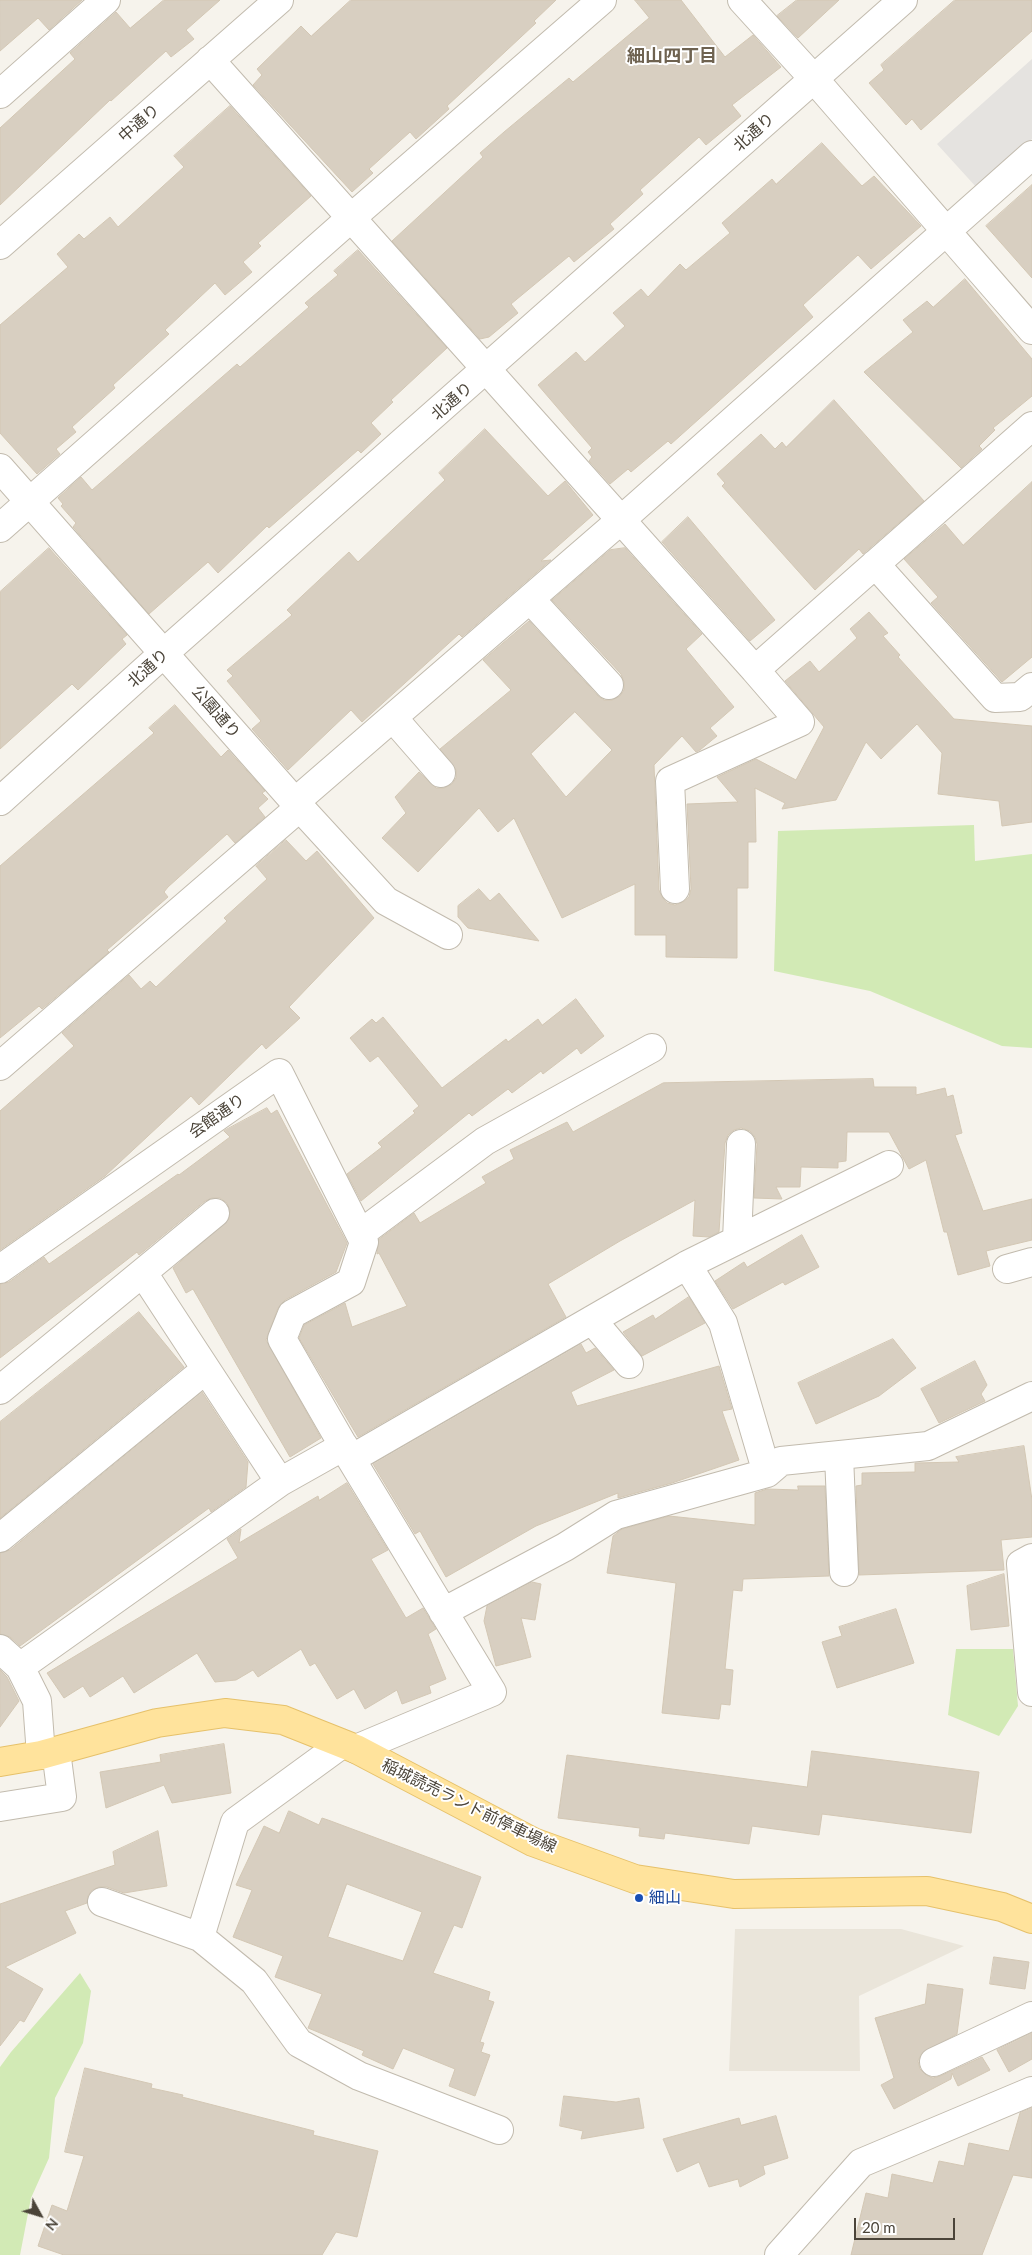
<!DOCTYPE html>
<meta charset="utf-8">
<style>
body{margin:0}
#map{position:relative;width:1032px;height:2255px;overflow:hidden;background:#f6f3ec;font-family:Lato,sans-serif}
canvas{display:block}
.north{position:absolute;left:15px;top:2190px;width:50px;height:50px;-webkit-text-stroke:4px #fff;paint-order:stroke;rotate:129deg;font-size:14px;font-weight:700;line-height:20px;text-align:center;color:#4b4439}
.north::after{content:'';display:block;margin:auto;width:18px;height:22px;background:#4b4439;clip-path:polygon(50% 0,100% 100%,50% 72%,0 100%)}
.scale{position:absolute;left:854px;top:2218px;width:101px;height:22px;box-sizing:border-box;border:2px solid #4b4439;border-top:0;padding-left:6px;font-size:15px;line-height:18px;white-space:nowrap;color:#4b4439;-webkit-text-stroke:4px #fff;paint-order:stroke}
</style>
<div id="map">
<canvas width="1032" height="2255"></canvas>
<div class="north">N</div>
<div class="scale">20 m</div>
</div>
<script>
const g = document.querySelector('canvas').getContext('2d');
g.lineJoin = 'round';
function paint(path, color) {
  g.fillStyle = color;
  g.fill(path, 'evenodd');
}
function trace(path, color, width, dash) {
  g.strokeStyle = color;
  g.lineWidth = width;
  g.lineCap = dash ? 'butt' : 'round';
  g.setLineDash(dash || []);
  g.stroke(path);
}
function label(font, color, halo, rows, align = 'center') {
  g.font = font + ' Lato,"Noto Sans JP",sans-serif';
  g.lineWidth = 4;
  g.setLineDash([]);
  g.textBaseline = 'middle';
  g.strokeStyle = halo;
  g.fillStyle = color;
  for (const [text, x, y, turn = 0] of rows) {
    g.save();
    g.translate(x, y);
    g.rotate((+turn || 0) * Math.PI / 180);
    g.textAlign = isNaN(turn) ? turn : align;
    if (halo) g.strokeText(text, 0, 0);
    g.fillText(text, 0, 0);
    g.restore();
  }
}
const residential = new Path2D(`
 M735 1929H901L964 1946 859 1996 860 2071H729Z`);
const green = new Path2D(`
 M974 825 975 861 1032 854V1048L1002 1046 870 991 774 971 778 831Z
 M956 1649H1013L1018 1706 999 1736 948 1715Z
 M80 1973 91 1991 83 2043 55 2098 49 2158 31 2198 20 2255H0V2067L11 2052Z`);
const parking = new Path2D(`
 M1032 59V139L977 188 937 144Z`);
const building = new Path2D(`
 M0 0H82L49 30 38 18 0 51Z
 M164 0H220L186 30 194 39 171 57 166 51 111 101 110 100 0 205V128L75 59 70 53 116 12 130 28Z
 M351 0H556L534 21 536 23 447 106 449 109 416 139 410 132 369 169 373 173 352 192 253 85 262 75 257 69 301 26 311 36Z
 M635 0H681L725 57 753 35 781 67 732 105 741 116 706 145 699 137 640 190 643 194 610 224 614 229 574 262 569 256 511 304 518 313 489 337 480 339 392 241 483 157 480 153 504 132 569 78 573 82 649 18Z
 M797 0H839L798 38 777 16Z
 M955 0H1032V31L921 130 912 119 906 125 869 83 884 70 881 65Z
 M230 106 311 196 258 243 261 246 243 262 252 272 225 295 215 283 165 330 169 334 113 385 115 388 72 427 76 432 56 449 60 454 37 474 0 433V325L68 267 57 254 79 234 84 239 110 217 118 227 184 167 174 156Z
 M822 143 862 186 874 176 921 226 871 269 858 255 803 305 813 317 671 444 668 441 631 472 628 469 610 484 589 461 592 457 588 452 592 448 538 385 576 352 585 362 625 326 613 313 641 289 648 297 680 264 686 270 730 233 722 223 772 179 776 184Z
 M1032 185V278L986 226Z
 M358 250 447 348 391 400 393 402 371 423 381 434 361 453 358 450 269 528 267 526 218 573 208 562 149 614 73 527 76 523 61 506 63 504 58 498 81 477 92 490 237 364 240 367 309 307 305 303 338 275 334 271Z
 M965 279 1032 359V396L993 428 995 430 979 446 982 449 961 468 864 372 913 332 903 320 927 301 933 307Z
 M834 400 924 501 863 554 859 549 815 590 722 486 725 483 717 474 761 434 775 449 782 442 786 447Z
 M485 429 548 496 565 481 593 515 541 561 551 560 462 637 459 634 362 722 351 710 288 770 252 729 261 721 227 681 233 676 227 670 292 615 287 610 349 552 358 562 445 480 439 473Z
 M1032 482V657L1002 682 931 603 938 597 904 559 945 524 963 545Z
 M688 517 775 620 750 641 662 542Z
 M49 548 127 635 122 639 126 644 78 690 72 684 0 749V592Z
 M625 548 702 634 686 649 734 707 710 728 717 736 700 750 696 752 682 736 654 765 659 890 662 897 667 903 675 905 683 902 689 897 691 889 687 804 738 802 717 777 756 759 796 780 824 727 785 681 810 661 819 672 857 638 850 629 869 612 888 633 883 636 900 655 898 657 954 719 1032 726V822L1002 826 999 801 938 794 942 753 917 724 881 759 866 742 836 800 782 809 785 803 755 788 756 842H748V888H737V958L666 957V935H635V884L562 918 514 818 498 832 479 808 418 872 382 838 406 813 395 797 419 772 436 788H444L452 784 456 778V770L440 749 511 690 483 660 529 621 598 696 604 700H612L620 696 624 690V682L621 674 552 600 610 550ZM575 712 612 750 566 797 531 754Z
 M175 705 221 757 228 750 265 791 262 793 268 799 258 808 265 817 235 843 227 834 168 887 164 892 168 897 107 950 109 952 42 1009 39 1006 0 1038V866L154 733 149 728Z
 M286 840 306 861 317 851 374 918 289 1007 300 1018 266 1049 262 1044 199 1105 191 1096 105 1176 0 1250V1111L74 1046 62 1033 129 975 141 989 150 981 156 987 227 921 224 918 267 879 256 866Z
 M479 889 490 901 499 893 539 941 468 928 458 917V906Z
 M576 999 604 1036 581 1054 577 1048 543 1074 541 1071 512 1093 508 1089 472 1116 469 1113 361 1201 347 1174 382 1147 378 1143 415 1113 413 1111 419 1106 378 1056 370 1062 350 1038 372 1019 376 1023 383 1017 442 1088 506 1039 508 1042 538 1019 542 1025Z
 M873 1079 874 1087H916V1095L945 1088 947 1097 953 1095 962 1133 955 1135 983 1211 1032 1199V1240L986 1251 990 1266 958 1275 947 1232H944L926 1160 909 1169 889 1132H847L846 1161 838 1162V1168L801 1167 800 1187H776L782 1199 754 1198 757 1144 755 1137 750 1131 741 1128 734 1130 728 1135 725 1143 719 1232 709 1237 693 1236 695 1200 620 1241 548 1284 566 1317 358 1437 299 1338 304 1325 345 1303 352 1327 407 1306 379 1253 377 1254 378 1240 414 1213 420 1223 486 1183 482 1177 514 1159 510 1150 567 1122 573 1132 663 1083Z
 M267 1108 271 1114 277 1110 347 1243 336 1272 285 1300 278 1308 266 1340 321 1438 290 1457 193 1289 186 1293 173 1268 229 1219 230 1210 227 1203 220 1198H212L205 1201 139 1255 137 1252 0 1358V1284L9 1282 44 1257 49 1264 178 1174 179 1175 230 1137 224 1131Z
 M802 1235 819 1267 785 1285 783 1282 733 1309 715 1281 744 1262 747 1267Z
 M689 1297 705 1323 642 1356 623 1332 653 1315 655 1319Z
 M139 1312 184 1367 0 1518V1422Z
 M893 1339 916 1368 879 1396 816 1424 798 1383Z
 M581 1344 586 1353 595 1348 614 1370 571 1392 577 1406 719 1366 732 1409 722 1411 739 1460 672 1483 618 1498V1493L536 1526 446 1577 420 1531 415 1534 373 1464Z
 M975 1361 987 1385 981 1394 985 1401 939 1423 921 1389Z
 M202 1392 248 1462 246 1487 211 1512 209 1508 20 1646 10 1637 0 1634V1553L10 1550Z
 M1024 1446 1032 1500V1537L1001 1540 1004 1570 859 1575 856 1486 862 1485V1473L915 1472V1463L959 1462 956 1457Z
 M347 1483 388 1550 371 1559 406 1618 423 1608 436 1629 428 1634 446 1679 429 1686 431 1693 402 1704 397 1690 365 1709 354 1689 337 1699 315 1663 310 1666 301 1649 258 1677 253 1670 236 1680 215 1682 197 1653 134 1693 123 1676 90 1697 83 1686 64 1698 47 1673 238 1558 227 1539 241 1529 239 1543 318 1496 319 1500Z
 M798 1486H825L829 1576 743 1579 742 1591 733 1590 725 1669 733 1670 730 1705 721 1704 719 1719 662 1713 676 1583 607 1573 613 1536 622 1529 669 1516 755 1525V1493L767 1489 798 1490Z
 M1004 1574 1009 1626 971 1630 967 1586Z
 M532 1582 541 1584 535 1620 521 1618 531 1657 496 1666 484 1621 487 1606Z
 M896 1609 914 1663 837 1688 822 1642 842 1636 839 1627Z
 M0 1670 7 1677 19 1701 0 1727Z
 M224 1744 231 1793 172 1803 164 1785 106 1808 100 1772 161 1762 160 1755Z
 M812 1751 979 1772 971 1833 822 1814 819 1835 752 1826 749 1844 665 1833 664 1839 639 1836 640 1828 558 1818 567 1755 807 1787Z
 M289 1811 319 1825 322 1818 328 1820 481 1877 462 1928 454 1925 433 1973 490 1992 488 2000 494 2002 480 2042 484 2043 481 2052 490 2055 475 2096 449 2086 455 2069 403 2048 393 2069 362 2055 364 2051 308 2028 322 1994 275 1977 283 1956 233 1937 252 1890 236 1885 264 1826 279 1833ZM347 1884 422 1912 403 1961 328 1937Z
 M158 1831 167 1886 124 1893 107 1887H99L92 1890 88 1896 87 1903 65 1911 76 1933 5 1967 43 1989 24 2022 20 2020 0 2046V1904L115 1865 113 1852Z
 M994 1957 1029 1962 1025 1989 990 1984Z
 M928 1984 963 1989 957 2034 922 2053 918 2061 920 2069 926 2075 933 2078 940 2076 982 2057 990 2070 958 2086 952 2073 951 2079 894 2109 881 2085 894 2078 875 2018 925 2004Z
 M1032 2033V2059L1009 2072 997 2050Z
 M85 2068 152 2084 151 2088 183 2095 182 2097 314 2131 313 2135 378 2151 357 2237 336 2232 322 2255H64L38 2246 52 2205 67 2211 84 2156 65 2152Z
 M564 2096 616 2102 639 2098 644 2128 581 2139 583 2131 560 2126Z
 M1032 2108V2178L1013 2175 982 2255H851L866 2193 888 2198 892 2174 933 2183 939 2161 964 2166 969 2143 1009 2151 1020 2113Z
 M776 2116 788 2158 763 2166 765 2174 740 2187 738 2179 709 2187 699 2162 677 2172 663 2139 739 2118 741 2125Z`);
const minor = new Path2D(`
 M742 0 814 79 1032 330
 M210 60 755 670 1032 426
 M0 94 106 0
 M0 245 279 0
 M0 468 295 802 386 901 448 935
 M0 528 351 218 602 0
 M875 564 995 698 1020 697 1032 687
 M530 599 609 685
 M393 718 441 773
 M0 801 164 653 903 0
 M295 802 621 520 1032 155
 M675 889 670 781 800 722 755 670
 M0 1066 300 807
 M360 1234 485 1141 652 1048
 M737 1240 741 1144
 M687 1265 723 1323 767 1473
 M0 1269 279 1073 364 1242 351 1282 292 1314 282 1339 351 1459 492 1692 356 1749
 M1007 1269 1032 1262
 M143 1273 280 1482
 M592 1320 629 1364
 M0 1390 215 1213
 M839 1456 844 1572
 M351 1459 687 1265 889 1165
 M0 1538 205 1370
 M1032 1558 1021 1564 1032 1692
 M443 1612 565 1547 616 1515 767 1473 781 1461 928 1446 1032 1396
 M0 1649 20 1667 37 1701 41 1755
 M20 1667 280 1482 344 1446
 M342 1744 235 1822 200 1937 254 1981 299 2043 359 2076 499 2130
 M0 1807 62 1797 56 1751
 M102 1902 200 1937
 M934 2062 1032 2016
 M779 2255 861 2163 1032 2091`);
const major = new Path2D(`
 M0 1762 41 1755 157 1723 225 1713 283 1720 356 1749 533 1842 635 1879 734 1894 927 1891 1002 1907 1032 1919`);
const markers = [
 [639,1898,5,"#1a4fb4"]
];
const streetNames = [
 ["中通り",139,123,-41],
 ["北通り",754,132,-42],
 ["北通り",452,401,-41],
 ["北通り",148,668,-42],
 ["公園通り",216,712,49],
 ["会館通り",217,1116,-35],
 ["稲城読売ランド前停車場線",469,1806,26]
];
const transitNames = [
 ["細山",649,1898]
];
const neighbourhoodNames = [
 ["細山四丁目",672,56]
];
paint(residential, '#eae5da');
paint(green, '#d2eab5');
paint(parking, '#e5e3e0');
paint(building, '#d8cfc1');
trace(building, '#d3c7b4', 1);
trace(minor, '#c2bbae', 30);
trace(major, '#e6c16a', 30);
trace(minor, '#fff', 28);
trace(major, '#ffe39c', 28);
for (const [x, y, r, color] of markers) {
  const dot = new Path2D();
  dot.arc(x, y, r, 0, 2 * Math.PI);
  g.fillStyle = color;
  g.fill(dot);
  trace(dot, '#fff', 2);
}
label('16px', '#4b4439', '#fff', streetNames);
label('16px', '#164399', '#fff', transitNames, 'left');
label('bold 18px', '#6e6250', '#fff', neighbourhoodNames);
</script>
